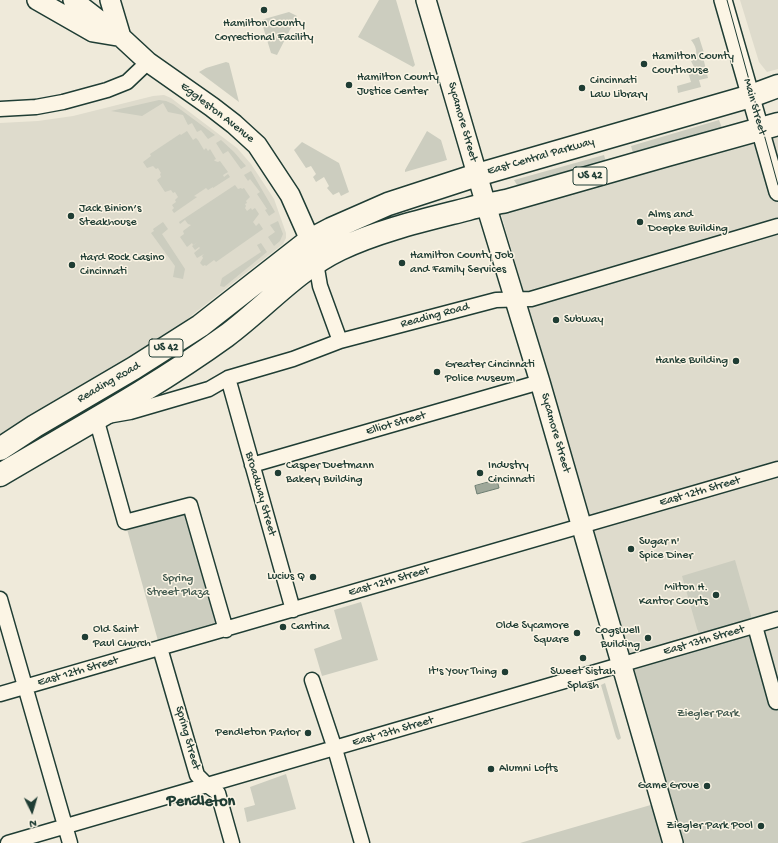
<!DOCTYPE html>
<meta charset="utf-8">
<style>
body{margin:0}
#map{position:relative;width:778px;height:843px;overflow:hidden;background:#efeada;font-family:"Gochi Hand",sans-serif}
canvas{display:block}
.north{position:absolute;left:12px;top:791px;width:40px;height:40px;-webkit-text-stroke:3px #fcf5e5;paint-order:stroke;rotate:175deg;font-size:11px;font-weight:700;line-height:16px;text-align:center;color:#1f3d34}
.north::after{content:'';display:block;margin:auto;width:14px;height:18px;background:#1f3d34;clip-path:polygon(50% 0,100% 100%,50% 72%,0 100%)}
</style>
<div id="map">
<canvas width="778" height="843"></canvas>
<div class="north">N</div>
</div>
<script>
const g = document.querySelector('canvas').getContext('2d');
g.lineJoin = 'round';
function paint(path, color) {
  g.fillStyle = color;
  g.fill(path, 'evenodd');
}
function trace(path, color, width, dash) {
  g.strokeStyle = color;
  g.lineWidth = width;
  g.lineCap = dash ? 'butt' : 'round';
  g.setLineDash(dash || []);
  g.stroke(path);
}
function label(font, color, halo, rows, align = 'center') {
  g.font = font + ' "Gochi Hand",sans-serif';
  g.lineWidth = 3;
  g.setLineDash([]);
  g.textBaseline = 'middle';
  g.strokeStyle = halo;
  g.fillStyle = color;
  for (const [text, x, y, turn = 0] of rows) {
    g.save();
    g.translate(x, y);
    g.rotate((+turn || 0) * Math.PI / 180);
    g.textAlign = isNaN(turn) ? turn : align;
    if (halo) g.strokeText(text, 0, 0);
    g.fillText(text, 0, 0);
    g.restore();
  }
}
const built = new Path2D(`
 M740 0H778V69L767 72 759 62Z
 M164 95 171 98 237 148 251 164 274 199 286 233V238L283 244 192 315 134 368 0 449V123L38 121 73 116 153 96Z
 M778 134V709L751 615 697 630 700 639 630 659 500 210Z`);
const green = new Path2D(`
 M379 0H396L415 65 413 67 358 37Z
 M289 12 297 16 277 55 271 53 261 20Z
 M699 37 705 56 703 57 708 78 699 80 701 87 678 93 677 86 691 82 687 69 694 67 691 61 696 59C697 51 696 46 691 40Z
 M226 62 229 63 239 102 199 72 206 68Z
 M159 100 166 101 173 104 215 135 208 139 201 130 197 132 192 123 188 125 183 115 168 112 163 103 142 116 111 111Z
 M719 120 722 128 633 153 631 146Z
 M187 131 193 140 196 138 198 140 204 150 206 148 208 151 210 149 216 159 214 160 215 161 218 162 220 161 228 172 223 175 224 177 228 174 230 177 213 188V187L208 190 206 188 194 196 197 197 174 213 172 210 174 208 172 205 176 202 175 200 178 197 175 192 173 193 171 190 165 192 157 180 161 177 160 174 161 173 158 168 156 169 153 166 147 168 143 162 151 156 150 154 180 134 181 135Z
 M427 131 441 140 447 160 405 172V170Z
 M221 140 234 152 246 166 241 169 228 151 223 154 216 143Z
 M302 142 339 163 349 192 341 196 339 192 333 195 327 188 329 186 324 177 316 182 313 177 316 174 311 166 306 168 294 150Z
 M604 155 606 162 517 185 514 180Z
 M251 171 275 212 269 216 265 210 267 209 257 194 260 192 250 179 248 181 244 175Z
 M235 185 238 189 241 188 242 189 244 188 250 197 246 201 247 203 245 204 246 206 245 208 247 211 251 208 252 210 255 208 259 214 253 222 256 226 259 223 263 229 216 262 214 260 206 266 205 265 203 266 200 263 203 258 202 256 204 254 197 258 194 253 200 248 199 247 195 250 192 246 198 242 193 245 192 243 187 247 180 237 184 234 183 231 191 225 188 224 185 220 180 224 179 222Z
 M278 221 283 234 280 241 274 246 268 237 275 232 270 225Z
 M163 222 168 229 162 234 185 269 183 279 173 277 175 266 151 233 154 231 153 229Z
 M261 243 267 252 224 287 220 286 222 278 261 252 257 245Z
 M190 505 226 629 160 648 125 522Z
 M735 560 778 709V843H520L661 802 621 665 700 639 682 576Z
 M361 602 378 660 322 676 314 649 342 639 334 610Z
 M605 683 621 738 620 739 618 740 616 737 601 685Z
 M286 774 296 809 247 822 244 808 255 805 250 787Z`);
const water = new Path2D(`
 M497 480 499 488 477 494 475 486Z`);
const minor = new Path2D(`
 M0 109 36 107 63 102 107 90 127 82 148 62
 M316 263 320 286 340 341
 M228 378 293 610
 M252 465 540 382
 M0 599 70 843
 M755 626 776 702
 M226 630 190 505 125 522 96 418 130 412 209 389 228 378 293 359 340 341 496 300 531 299 778 226
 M160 648 197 775 207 785 218 793 232 843
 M312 680 335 749 362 843
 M0 694 778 469
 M8 843 778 619`);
const tertiary = new Path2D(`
 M723 0 778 192`);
const secondary = new Path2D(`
 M37 0 93 32 117 36
 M73 0 121 37 148 62 212 107 234 124 257 145 290 195 310 240 314 254
 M110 0 121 37
 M426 0 486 205 540 382 673 843`);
const primary = new Path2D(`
 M0 449 35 426 134 368 200 326 310 240 331 229 388 204 477 175 751 96 778 86
 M0 475C76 430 154 388 226 336 264 308 296 270 340 249 380 230 425 220 468 209 480 205 493 204 506 201 597 175 687 149 778 124`);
const tram = new Path2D(`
 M727 0 778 185`);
const markers = [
 [264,10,4,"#1f3d34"],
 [644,64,4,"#1f3d34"],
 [349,85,4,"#1f3d34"],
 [582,88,4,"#1f3d34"],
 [71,216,4,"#1f3d34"],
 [640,222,4,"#1f3d34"],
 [402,263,4,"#1f3d34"],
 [72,265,4,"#1f3d34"],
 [556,320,4,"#1f3d34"],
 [736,361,4,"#1f3d34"],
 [437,372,4,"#1f3d34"],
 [278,473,4,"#1f3d34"],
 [480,473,4,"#1f3d34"],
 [631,549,4,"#1f3d34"],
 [313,577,4,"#1f3d34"],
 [716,595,4,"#1f3d34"],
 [283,627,4,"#1f3d34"],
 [577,633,4,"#1f3d34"],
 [85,637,4,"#1f3d34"],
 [648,638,4,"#1f3d34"],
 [583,658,4,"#1f3d34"],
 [505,672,4,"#1f3d34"],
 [308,733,4,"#1f3d34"],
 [491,769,4,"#1f3d34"],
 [707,786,4,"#1f3d34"],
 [761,826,4,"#1f3d34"]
];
const shields = [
 [590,176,34],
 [166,348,34]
];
const shieldNames = [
 ["US 42",590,176],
 ["US 42",166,348]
];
const poiNames = [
 ["Hamilton County",264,24,"center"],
 ["Correctional Facility",264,38,"center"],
 ["Hamilton County",652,57],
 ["Courthouse",652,71],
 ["Hamilton County",357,78],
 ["Justice Center",357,92],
 ["Cincinnati",590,81],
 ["Law Library",590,95],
 ["Jack Binion’s",79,209],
 ["Steakhouse",79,223],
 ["Alms and",648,215],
 ["Doepke Building",648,229],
 ["Hamilton County Job",410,256],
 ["and Family Services",410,270],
 ["Hard Rock Casino",80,258],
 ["Cincinnati",80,272],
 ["Subway",564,320],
 ["Hanke Building",728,361,"right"],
 ["Greater Cincinnati",445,365],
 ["Police Museum",445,379],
 ["Casper Duetmann",286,466],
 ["Bakery Building",286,480],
 ["Industry",488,466],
 ["Cincinnati",488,480],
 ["Sugar n'",639,542],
 ["Spice Diner",639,556],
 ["Lucius Q",305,577,"right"],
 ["Milton H.",708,588,"right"],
 ["Kantor Courts",708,602,"right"],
 ["Olde Sycamore",569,626,"right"],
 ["Square",569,640,"right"],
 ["Cantina",291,627],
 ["Old Saint",93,630],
 ["Paul Church",93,644],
 ["Cogswell",640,631,"right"],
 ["Building",640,645,"right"],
 ["It's Your Thing",497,672,"right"],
 ["Sweet Sistah",583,672,"center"],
 ["Splash",583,686,"center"],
 ["Pendleton Parlor",300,733,"right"],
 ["Alumni Lofts",499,769],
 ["Game Grove",699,786,"right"],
 ["Ziegler Park Pool",753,826,"right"]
];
const streetNames = [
 ["Main Street",754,107,74],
 ["Eggleston Avenue",217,113,38],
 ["Sycamore Street",462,122,74],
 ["East Central Parkway",541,157,-16],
 ["Reading Road",435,316,-15],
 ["Reading Road",109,383,-30],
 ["Elliot Street",396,424,-16],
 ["Sycamore Street",555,433,74],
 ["East 12th Street",700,492,-16],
 ["Broadway Street",260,494,74],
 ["East 12th Street",389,582,-16],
 ["East 13th Street",704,641,-16],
 ["East 12th Street",78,672,-16],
 ["East 13th Street",393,732,-16],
 ["Spring Street",187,738,74]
];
const parkNames = [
 ["Spring",178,579],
 ["Street Plaza",178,593],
 ["Ziegler Park",708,714]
];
const districtNames = [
 ["Pendleton",201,803]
];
paint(built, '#dedbcc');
paint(green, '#cccdbf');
paint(water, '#9fa89a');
trace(water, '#6c7d71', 1);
trace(minor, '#1f3d34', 17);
trace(tertiary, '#1f3d34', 20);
trace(secondary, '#1f3d34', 22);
trace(primary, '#1f3d34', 25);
trace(minor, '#fcf5e5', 14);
trace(tertiary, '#fcf5e5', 17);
trace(secondary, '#fcf5e5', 19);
trace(primary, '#fcf5e5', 22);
trace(tram, '#1f3d34', 1);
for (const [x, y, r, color] of markers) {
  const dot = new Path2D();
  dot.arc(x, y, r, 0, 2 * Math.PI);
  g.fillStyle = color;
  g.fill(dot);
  trace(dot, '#fcf5e5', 1.5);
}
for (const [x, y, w] of shields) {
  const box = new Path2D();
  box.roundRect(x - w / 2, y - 9, w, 18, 3);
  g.fillStyle = '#fcf5e5';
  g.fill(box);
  trace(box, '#1f3d34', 1);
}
label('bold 11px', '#1f3d34', null, shieldNames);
label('12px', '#1f3d34', '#fcf5e5', poiNames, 'left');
label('12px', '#1f3d34', '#fcf5e5', streetNames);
label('12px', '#425a50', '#fcf5e5', parkNames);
label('bold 16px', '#1f3d34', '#fcf5e5', districtNames);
</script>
